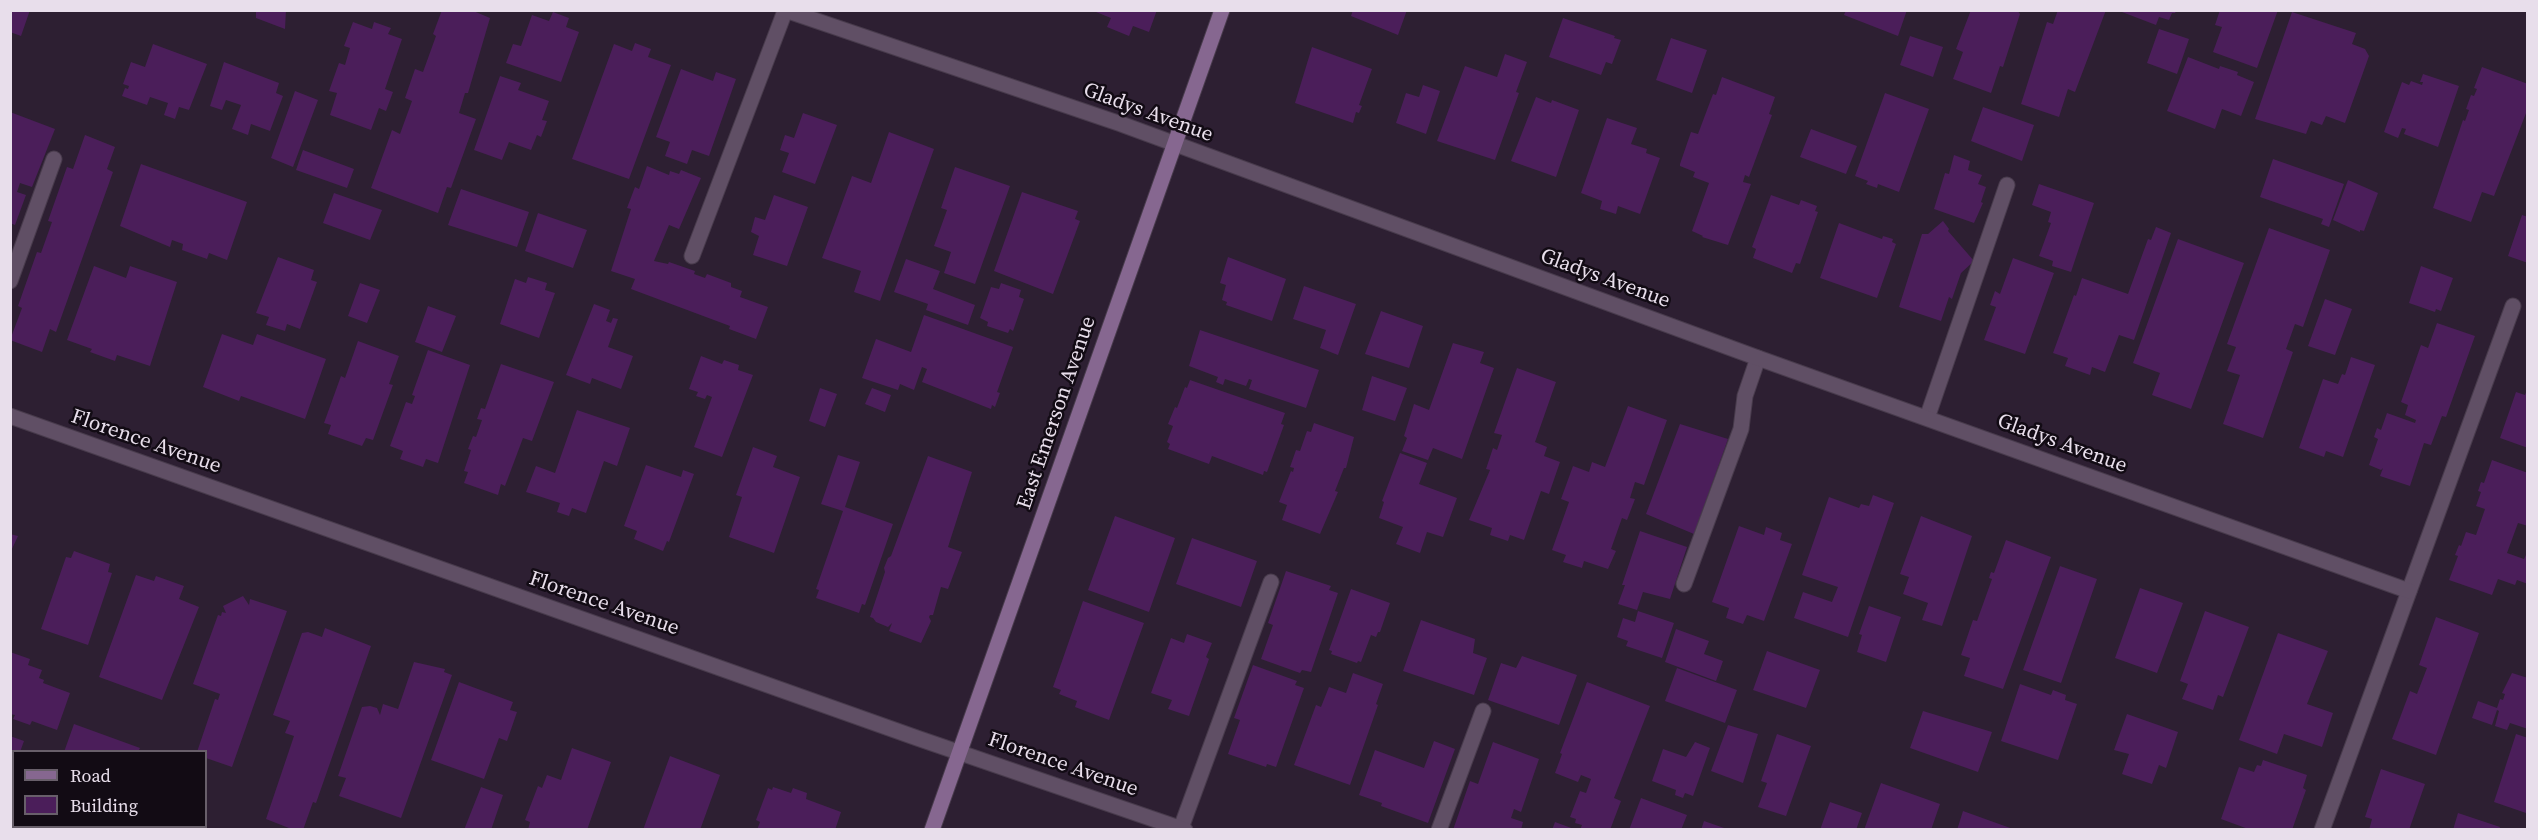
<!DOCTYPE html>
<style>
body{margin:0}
#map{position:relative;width:2538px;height:840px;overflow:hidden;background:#2d1f32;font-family:"Source Serif 4",serif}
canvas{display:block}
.frame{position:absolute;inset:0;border:12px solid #e8deeb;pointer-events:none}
.legend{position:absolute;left:12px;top:750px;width:195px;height:78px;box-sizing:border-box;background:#120b14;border:2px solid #685f6a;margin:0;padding:8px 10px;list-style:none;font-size:18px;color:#e8deeb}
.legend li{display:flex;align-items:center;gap:12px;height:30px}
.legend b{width:30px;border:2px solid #685f6a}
</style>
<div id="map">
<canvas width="2538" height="840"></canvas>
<div class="frame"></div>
<ul class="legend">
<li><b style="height:8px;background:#866790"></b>Road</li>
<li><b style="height:16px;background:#4b1e5a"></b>Building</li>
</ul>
</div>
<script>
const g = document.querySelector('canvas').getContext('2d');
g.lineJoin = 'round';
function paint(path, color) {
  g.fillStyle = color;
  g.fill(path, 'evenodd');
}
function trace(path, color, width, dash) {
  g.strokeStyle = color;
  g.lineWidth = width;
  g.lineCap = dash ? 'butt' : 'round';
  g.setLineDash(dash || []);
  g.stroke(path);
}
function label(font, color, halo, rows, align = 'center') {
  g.font = font + ' "Source Serif 4",serif';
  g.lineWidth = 5;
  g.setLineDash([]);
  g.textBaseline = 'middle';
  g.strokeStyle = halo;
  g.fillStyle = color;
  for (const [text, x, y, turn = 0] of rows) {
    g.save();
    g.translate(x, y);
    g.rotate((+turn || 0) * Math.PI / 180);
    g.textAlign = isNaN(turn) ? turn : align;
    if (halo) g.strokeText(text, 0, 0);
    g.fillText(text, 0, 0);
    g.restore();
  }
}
const building = new Path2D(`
 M10 10H30L21 36 10 32Z
 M256 10H286L285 29 256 18Z
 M442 10H471L490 18 468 93H465L459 113 476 119 451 188 447 187 438 213 371 188 392 130 400 134 412 101 405 98 415 69 423 72 436 36 433 34Z
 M1091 10H1157L1149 32 1133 26 1129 36 1107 27 1111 18Z
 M1353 10H1407L1398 35 1351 16Z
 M1846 10H1907L1898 36 1844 15Z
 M1971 10H2017L2020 14 2003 67 2000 66 1991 93 1953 79 1963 52 1956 49Z
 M2058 10H2106L2075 92 2068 89 2059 117 2021 104 2047 22 2053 24Z
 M2123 10H2177L2175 13H2172L2169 20 2159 17 2156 25 2122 12Z
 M2220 10H2278L2257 68 2213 52 2222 27 2215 25Z
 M553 12 569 18 566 27 579 32 561 82 506 63 513 44 521 46 532 15 549 21Z
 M2292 12 2356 33 2352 44 2365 49 2369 56 2345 123 2326 116 2322 125 2311 121 2306 134 2255 119Z
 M1563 18 1615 36 1614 38 1621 40 1612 64 1606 62 1601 75 1549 57Z
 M353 22 372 29 374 22 391 28 388 34 402 39 385 89 393 92 386 111 379 108 371 130 330 115 337 93 329 91 339 63 345 65 350 48 344 46Z
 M2159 29 2189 39 2177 74 2147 63Z
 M1910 36 1943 47 1933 77 1900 65Z
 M1671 38 1707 50 1692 93 1656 80Z
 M635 43 651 49 648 57 671 65 629 179 572 159 614 44 632 51Z
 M153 44 207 64 189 110 179 107 175 119 164 115 168 103 150 97 147 105 122 96 125 88 128 89 129 86 123 84 131 62 145 67Z
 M1312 47 1372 69 1359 105 1362 106 1359 113 1356 112 1353 123 1295 103Z
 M1505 54 1527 62 1516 92 1519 93 1495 160 1437 141 1465 66 1497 77Z
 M2188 57 2219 69 2220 66 2238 72 2237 75 2254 82 2241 116 2222 109 2215 129 2167 111Z
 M224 62 279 83 276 93 283 96 270 131 251 124 248 135 232 129 241 105 226 100 222 110 210 106Z
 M2482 67 2528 84V108L2494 196 2482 192 2471 222 2433 208 2463 120 2465 121 2469 110 2466 109 2471 95 2474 96 2477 89 2474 88Z
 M681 69 713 81 716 72 736 79 709 156 692 150 687 164 665 156 670 142 656 137Z
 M2423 74 2459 86 2438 147 2404 134 2406 129 2402 128 2398 138 2384 132 2402 82 2409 85 2411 81 2422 85 2423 82H2420Z
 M500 76 521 83 518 90 549 101 542 120 547 121 541 137 537 135 531 150 509 142 502 160 474 150Z
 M1722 77 1775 97 1769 114 1772 115 1749 177 1745 175 1743 182 1751 184 1728 245 1702 237 1703 236 1692 231 1709 183 1693 177 1695 172 1680 166V164L1691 132 1698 134 1713 94 1716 95Z
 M1423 85 1440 91 1426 134 1396 123 1406 93 1419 97Z
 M295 91 318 100 293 167 271 158Z
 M1885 93 1929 109 1899 192 1878 184 1877 188 1866 184 1868 181 1855 176Z
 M1536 97 1551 103 1552 100 1579 110 1556 177 1511 161Z
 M1983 107 2034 125 2022 161 1971 141Z
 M10 112 55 129 32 187 20 183 17 192 26 195 15 225 10 223Z
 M803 113 837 125 815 184 782 172 789 153 780 150 785 135 794 138Z
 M1607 118 1637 128 1631 144 1647 149 1646 153 1660 158 1640 214 1618 206 1616 214 1600 209 1602 201 1581 193Z
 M1811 129 1857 146 1846 174 1800 157Z
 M889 132 934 149 880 301 854 292 861 271 822 258 852 176 871 183Z
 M85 135 115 147 107 169 113 172 56 332 50 329 42 352 10 340 22 308 18 306 37 252 41 253 52 222 48 221 67 167 73 169Z
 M303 150 354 169 347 188 296 170Z
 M1954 155 1970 161 1968 170 1982 175 1978 184 1986 187 1981 202 1983 203 1974 223 1934 209 1945 173 1949 174Z
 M2273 159 2344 184 2329 227 2321 224 2323 219 2260 197Z
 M141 164 247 202 227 260 209 253 207 259 182 250 183 244 172 240 170 247 120 226Z
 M647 166 669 175 670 171 679 174 681 170 701 178 679 229 669 225 654 261 668 264 669 262 695 271 694 274 705 278 707 274 731 283V287L742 291 740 297 768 307 756 339 729 329 730 326 631 289 635 279 611 271 631 209 627 208 635 187 639 189Z
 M955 167 1010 186 975 284 944 273 951 252 934 246 947 210 941 208Z
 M2348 180 2378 193 2364 231 2360 230V232L2333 220Z
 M2039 184 2094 203 2071 272 2052 266 2053 261 2039 256 2051 223 2048 222 2051 212 2032 205Z
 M461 189 529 212 517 247 448 225Z
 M1022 192 1078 211 1075 219 1080 221 1053 294 994 271Z
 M334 193 382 210 370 240 323 223Z
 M774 195 808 207 787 266 753 255 759 236 751 232 755 217 765 220Z
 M1771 195 1799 205 1801 200 1817 206 1815 211 1818 212 1800 264 1796 263 1792 273 1753 258 1756 249 1752 247Z
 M538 213 587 230 573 268 525 251Z
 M2522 215 2528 217V263L2508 256Z
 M1943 221 1949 229 1948 231 1974 261 1961 273 1952 299 1949 297 1941 321 1899 307 1922 234H1928Z
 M1839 223 1882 239 1883 236 1893 239 1892 242 1896 244 1877 298 1820 278Z
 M2156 227 2171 233 2134 340 2119 335 2105 372 2092 367 2090 375 2065 366 2068 358 2053 353 2074 295 2076 296 2082 278 2128 294 2148 239 2151 240Z
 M2269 228 2330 250 2303 327 2295 324 2286 349 2293 352 2263 438 2223 424 2240 375 2227 371 2236 347 2227 344Z
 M2178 239 2244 263 2191 409 2152 395 2160 373 2133 363Z
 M278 257 314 270 311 280 317 282 300 329 287 324 285 331 266 325 269 317 256 313Z
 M1228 257 1286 279 1272 321 1226 305 1227 302 1222 300 1226 285 1220 283Z
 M2013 258 2054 273 2025 354 1984 340 1996 307 1990 305 1995 291 2000 294Z
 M906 259 940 271 933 289 975 305 968 325 926 310 928 304 894 292Z
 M94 266 126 278 130 266 177 282 150 366 117 355 115 361 90 352 92 349 67 340Z
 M2421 266 2453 278 2441 311 2436 309 2435 312 2409 303Z
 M528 277 547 283 545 290 555 293 539 338 500 324 515 279 526 283Z
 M360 283 380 290 367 323 348 316Z
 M1001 283 1021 290 1019 297 1024 299 1013 331 1010 329 1008 333 987 326 988 322 980 318 991 287 999 289Z
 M1304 286 1356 304 1338 355 1320 348 1326 330 1293 319Z
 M2325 299 2352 309 2335 355 2308 346Z
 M594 304 610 310 606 321 611 323 613 318 618 319 608 347 633 356 621 389 592 378 590 384 566 375Z
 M428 306 456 316 442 352 415 342Z
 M1381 311 1423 326 1409 368 1365 354Z
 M924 315 1013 347 997 392 1000 393 995 407 992 405 991 409 922 382 927 369 922 367 914 390 900 384 898 390 862 378 876 339 911 352Z
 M2437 323 2475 336 2446 417 2442 416 2431 445 2424 443 2410 486 2380 476 2383 468 2381 470 2369 465 2378 439 2374 437 2377 428 2381 430 2387 413 2415 423 2416 420 2405 415 2408 405 2401 402 2421 345 2428 348Z
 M1200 330 1319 370 1306 408 1249 389 1252 380 1249 379 1246 386 1225 379 1223 385 1216 382 1218 377 1189 366Z
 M222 334 253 345 257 334 326 359 305 419 241 396 239 401 203 387Z
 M358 341 399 356 389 384 393 385 373 440 366 438 362 446 328 434 331 425 324 423 341 376 345 378Z
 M1453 343 1484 352 1480 363 1494 368 1462 459 1433 448 1428 460 1402 451 1407 438 1404 436 1414 404 1429 410Z
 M428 350 470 365 438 463 426 459 423 467 400 459 403 451 390 446 406 402 412 404 415 396 412 395Z
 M701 356 722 364 724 360 739 365 738 370 753 375 722 457 694 447 712 397 707 395 705 399 696 396 698 392 689 389Z
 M2351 357 2375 365 2343 457 2326 451 2324 457 2299 448 2323 379 2338 384 2342 374 2345 375Z
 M501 364 554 382 532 441 523 438 505 486 501 484 498 495 464 483 468 472 464 471 471 450 468 449 473 436 476 437 482 420 477 419 481 408 485 409Z
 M1517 368 1556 382 1535 442 1547 447 1544 456 1560 462 1549 494 1541 491 1524 540 1510 535 1508 541 1490 535 1492 528 1469 520 1490 470 1486 469 1493 448 1497 450 1502 435 1494 433Z
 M1372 376 1407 388 1395 421 1362 410Z
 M1190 380 1285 413 1281 424 1284 425 1267 472 1264 471 1263 475 1212 456 1209 464 1168 449 1170 444 1167 442 1173 426 1168 424 1175 407 1177 408 1185 387 1187 388Z
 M820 388 837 394 825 427 809 421Z
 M872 388 891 395 885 412 865 404Z
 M2527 390H2528V448L2500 438 2516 392 2525 395Z
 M1628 406 1667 420 1644 485 1635 482 1630 498 1635 499 1627 520 1622 518 1611 549 1616 551 1608 569 1584 561 1582 568 1563 562 1566 555 1552 550 1569 502 1561 499 1573 466 1589 472 1592 462 1605 467Z
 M577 410 630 428 617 466 604 461 586 513 572 508 569 516 557 512 560 503 526 492 536 466 555 473Z
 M1314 423 1354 437 1346 468H1344L1335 491 1338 492 1320 534 1282 520 1287 505 1279 502 1291 471 1293 472 1294 468 1290 467 1296 450 1300 451 1307 431 1311 432Z
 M1680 424 1728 439 1694 534 1646 514Z
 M753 447 777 456 773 467 800 477 774 553 729 537 742 497 736 495Z
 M1400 453 1427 463 1419 484 1457 498 1443 537 1427 532 1420 553 1396 544 1403 527 1379 518 1384 502 1382 501Z
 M838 455 860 462 845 507 893 524 865 605 862 604 859 613 816 598 819 590 816 589 843 511 821 504Z
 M928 456 972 472 948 547 962 552 948 589 941 587 933 615H930L929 617 931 621 921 643 889 631 892 623 888 627 876 622 873 618 870 617 885 572 884 568 888 558 891 556Z
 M2492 460 2528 473V526L2518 523 2507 553 2524 559 2528 551V584L2517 580 2515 585 2498 579 2492 595 2449 580 2458 556 2455 555 2459 545 2461 546 2466 532 2476 535 2485 509 2476 506 2481 492 2478 491 2481 482 2484 483Z
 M646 465 681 477 683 470 694 474 669 542 667 541 663 551 634 539 637 531 624 526Z
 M1873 495 1894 503 1848 637 1794 618 1803 592 1832 602 1838 587 1802 575 1829 497 1859 508 1861 504 1869 506Z
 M1115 516 1175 538 1149 612 1088 590Z
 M1921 516 1972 536 1942 626 1922 620 1928 603 1903 594 1909 577 1900 574Z
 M1739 526 1764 535 1766 527 1782 533 1780 540 1792 544 1764 621 1747 615 1743 624 1726 618 1729 608 1712 602Z
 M1640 531 1687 547 1670 599 1643 592 1637 610 1618 604 1625 585H1622Z
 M10 534 18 536 11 551H10Z
 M1192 538 1257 561 1241 607 1176 584Z
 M2006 540 2051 557 2003 689 1964 676 1970 658 1961 655 1973 620 1977 621 1992 579 1989 578 1991 572 1994 573Z
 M74 551 110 564 108 572 112 573 88 645 41 629 66 557 71 558Z
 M2060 566 2097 579 2061 683 2023 670Z
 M1286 571 1331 586 1329 590 1338 593 1311 672 1302 670 1300 673 1261 659 1273 625 1268 623Z
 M136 575 154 581 156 576 184 586 179 599 199 607 162 700 99 677Z
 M2140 588 2183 603 2157 673 2115 658Z
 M1351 589 1390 603 1380 632H1378L1376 637 1371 635 1361 662 1358 661 1357 663 1331 654 1332 651 1329 650Z
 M243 596 249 605 250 599 287 611 232 767 206 758V752H197L215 699 218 700 220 694 193 684 218 615 221 616 222 612 226 613 223 606Z
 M1083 601 1144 623 1109 720 1075 707 1077 701 1059 694 1061 690 1053 687Z
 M1869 606 1901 617 1886 662 1857 652 1862 635 1859 634Z
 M1638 611 1674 623 1662 658 1626 646 1628 641 1617 637 1623 618 1635 622Z
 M2205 611 2249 627 2223 697 2218 695 2213 710 2182 699 2188 684 2180 681Z
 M2436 617 2479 633 2436 755 2392 739 2410 691 2417 694 2427 668 2419 665Z
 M1421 620 1475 639 1473 653 1487 658 1474 695 1403 671Z
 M325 628 371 646 316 803 313 802 303 830H294L266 819 294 736 285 733 290 721 273 715 302 633 308 632 322 637Z
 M1676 629 1709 641 1704 654 1723 661 1716 681 1665 662Z
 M2278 633 2328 651 2307 704 2333 713 2322 747 2284 734 2277 754 2239 740Z
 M1187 634 1212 643 1206 657 1209 659 1189 716 1168 709 1172 700 1151 693 1171 638 1184 643Z
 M1767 651 1820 670 1806 708 1753 690Z
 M10 652 30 659 28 665 42 670 39 678 44 680 43 683 70 693 57 730 32 721 30 725 13 719 15 715 10 714Z
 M1522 656 1577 675 1559 725 1488 700 1501 663 1516 668Z
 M414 662 445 669 444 672 452 675 401 818 339 796 346 778 338 776 362 707 370 706 377 708 380 715 383 704 398 709Z
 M1253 665 1297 681 1295 685 1304 688 1276 767 1267 764 1266 767 1228 754 1240 720 1234 718Z
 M1677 668 1737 690 1725 723 1665 701Z
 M1353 673 1383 684 1376 704 1378 705 1350 785 1294 765 1316 705 1321 707 1329 687 1346 693Z
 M2512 673 2528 678V729L2510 723 2507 730 2495 726 2499 711 2497 710 2492 725 2472 718 2478 701 2497 708 2500 699 2503 700 2505 694 2502 693Z
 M459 682 513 702 510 710 517 712 507 741 499 738 484 779 431 760Z
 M1587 682 1650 706 1614 798 1621 801 1610 830H1580L1582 825 1575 823 1576 819 1570 817 1580 791 1586 793 1591 779 1581 775 1578 782 1555 773 1562 754 1560 753Z
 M2020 684 2051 695 2053 690 2066 695 2065 700 2077 704 2058 760 2001 741Z
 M1923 711 1992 732 1978 772 1910 748Z
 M2127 714 2178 732 2166 768 2159 765 2152 784 2122 774 2129 754 2114 750Z
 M74 724 140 748 138 752H64Z
 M1728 725 1758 734 1743 783 1711 771Z
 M1777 734 1811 746 1786 816 1758 807 1767 783 1761 781Z
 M2516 734 2528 738 2526 813 2494 802Z
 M10 736 24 741 20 752H14V759L10 758Z
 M1434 741 1455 749 1428 823 1381 806 1382 803 1359 795 1375 750 1424 768Z
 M1493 742 1539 759 1521 812 1514 809 1511 818 1523 822 1521 830H1453L1470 781 1478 784Z
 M1695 742 1710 748 1693 796 1685 793 1683 798 1675 795 1676 790 1652 781 1663 749 1686 757Z
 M572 748 611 762 587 830H528L530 822 525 820 538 786 542 788 547 775 561 780Z
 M670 756 720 775 700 830H643Z
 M2263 760 2307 775 2303 788 2306 790 2292 830H2251L2221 819 2239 767 2254 772 2257 765 2261 766Z
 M2381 769 2425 784 2409 830H2369L2372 819 2365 817Z
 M1881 783 1940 804 1931 830H1864Z
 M481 787 503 795 491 830H464Z
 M773 787 791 793 793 788 807 793 806 799 841 812 835 830H757L760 822 756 820 768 788 772 790Z
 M1641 798 1687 815 1681 830H1629Z
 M1830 802 1862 813 1856 830H1820Z
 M1963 811 2013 829V830H1957Z
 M2458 813 2500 827 2499 830H2453Z
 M1704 821 1727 829V830H1701Z
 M1555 822 1574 829V830H1552Z
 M35 826H84L91 829 34 830Z`);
const lane = new Path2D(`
 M692 256 785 11
 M10 281 54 159
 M1927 418 2007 185
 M1684 584 1741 429 1745 396 1758 358
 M1181 828 1271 582
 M1439 830 1483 711
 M2322 830 2513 306`);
const street = new Path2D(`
 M785 10 1121 124 1758 358 2409 591
 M10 416 917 738 1185 830`);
const secondary = new Path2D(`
 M932 830 1222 10`);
const streetNames = [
 ["Gladys Avenue",1148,113,20],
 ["Gladys Avenue",1605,279,20],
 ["East Emerson Avenue",1057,413,-71],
 ["Florence Avenue",146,442,19],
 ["Gladys Avenue",2062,444,20],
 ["Florence Avenue",604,604,19],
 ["Florence Avenue",1063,765,19]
];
paint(building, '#4b1e5a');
trace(lane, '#483b4c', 17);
trace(street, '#483b4c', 17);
trace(secondary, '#483b4c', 17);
trace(lane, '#604f65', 15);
trace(street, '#604f65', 15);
trace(secondary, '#866790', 15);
label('21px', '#e8deeb', '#120b14', streetNames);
</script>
